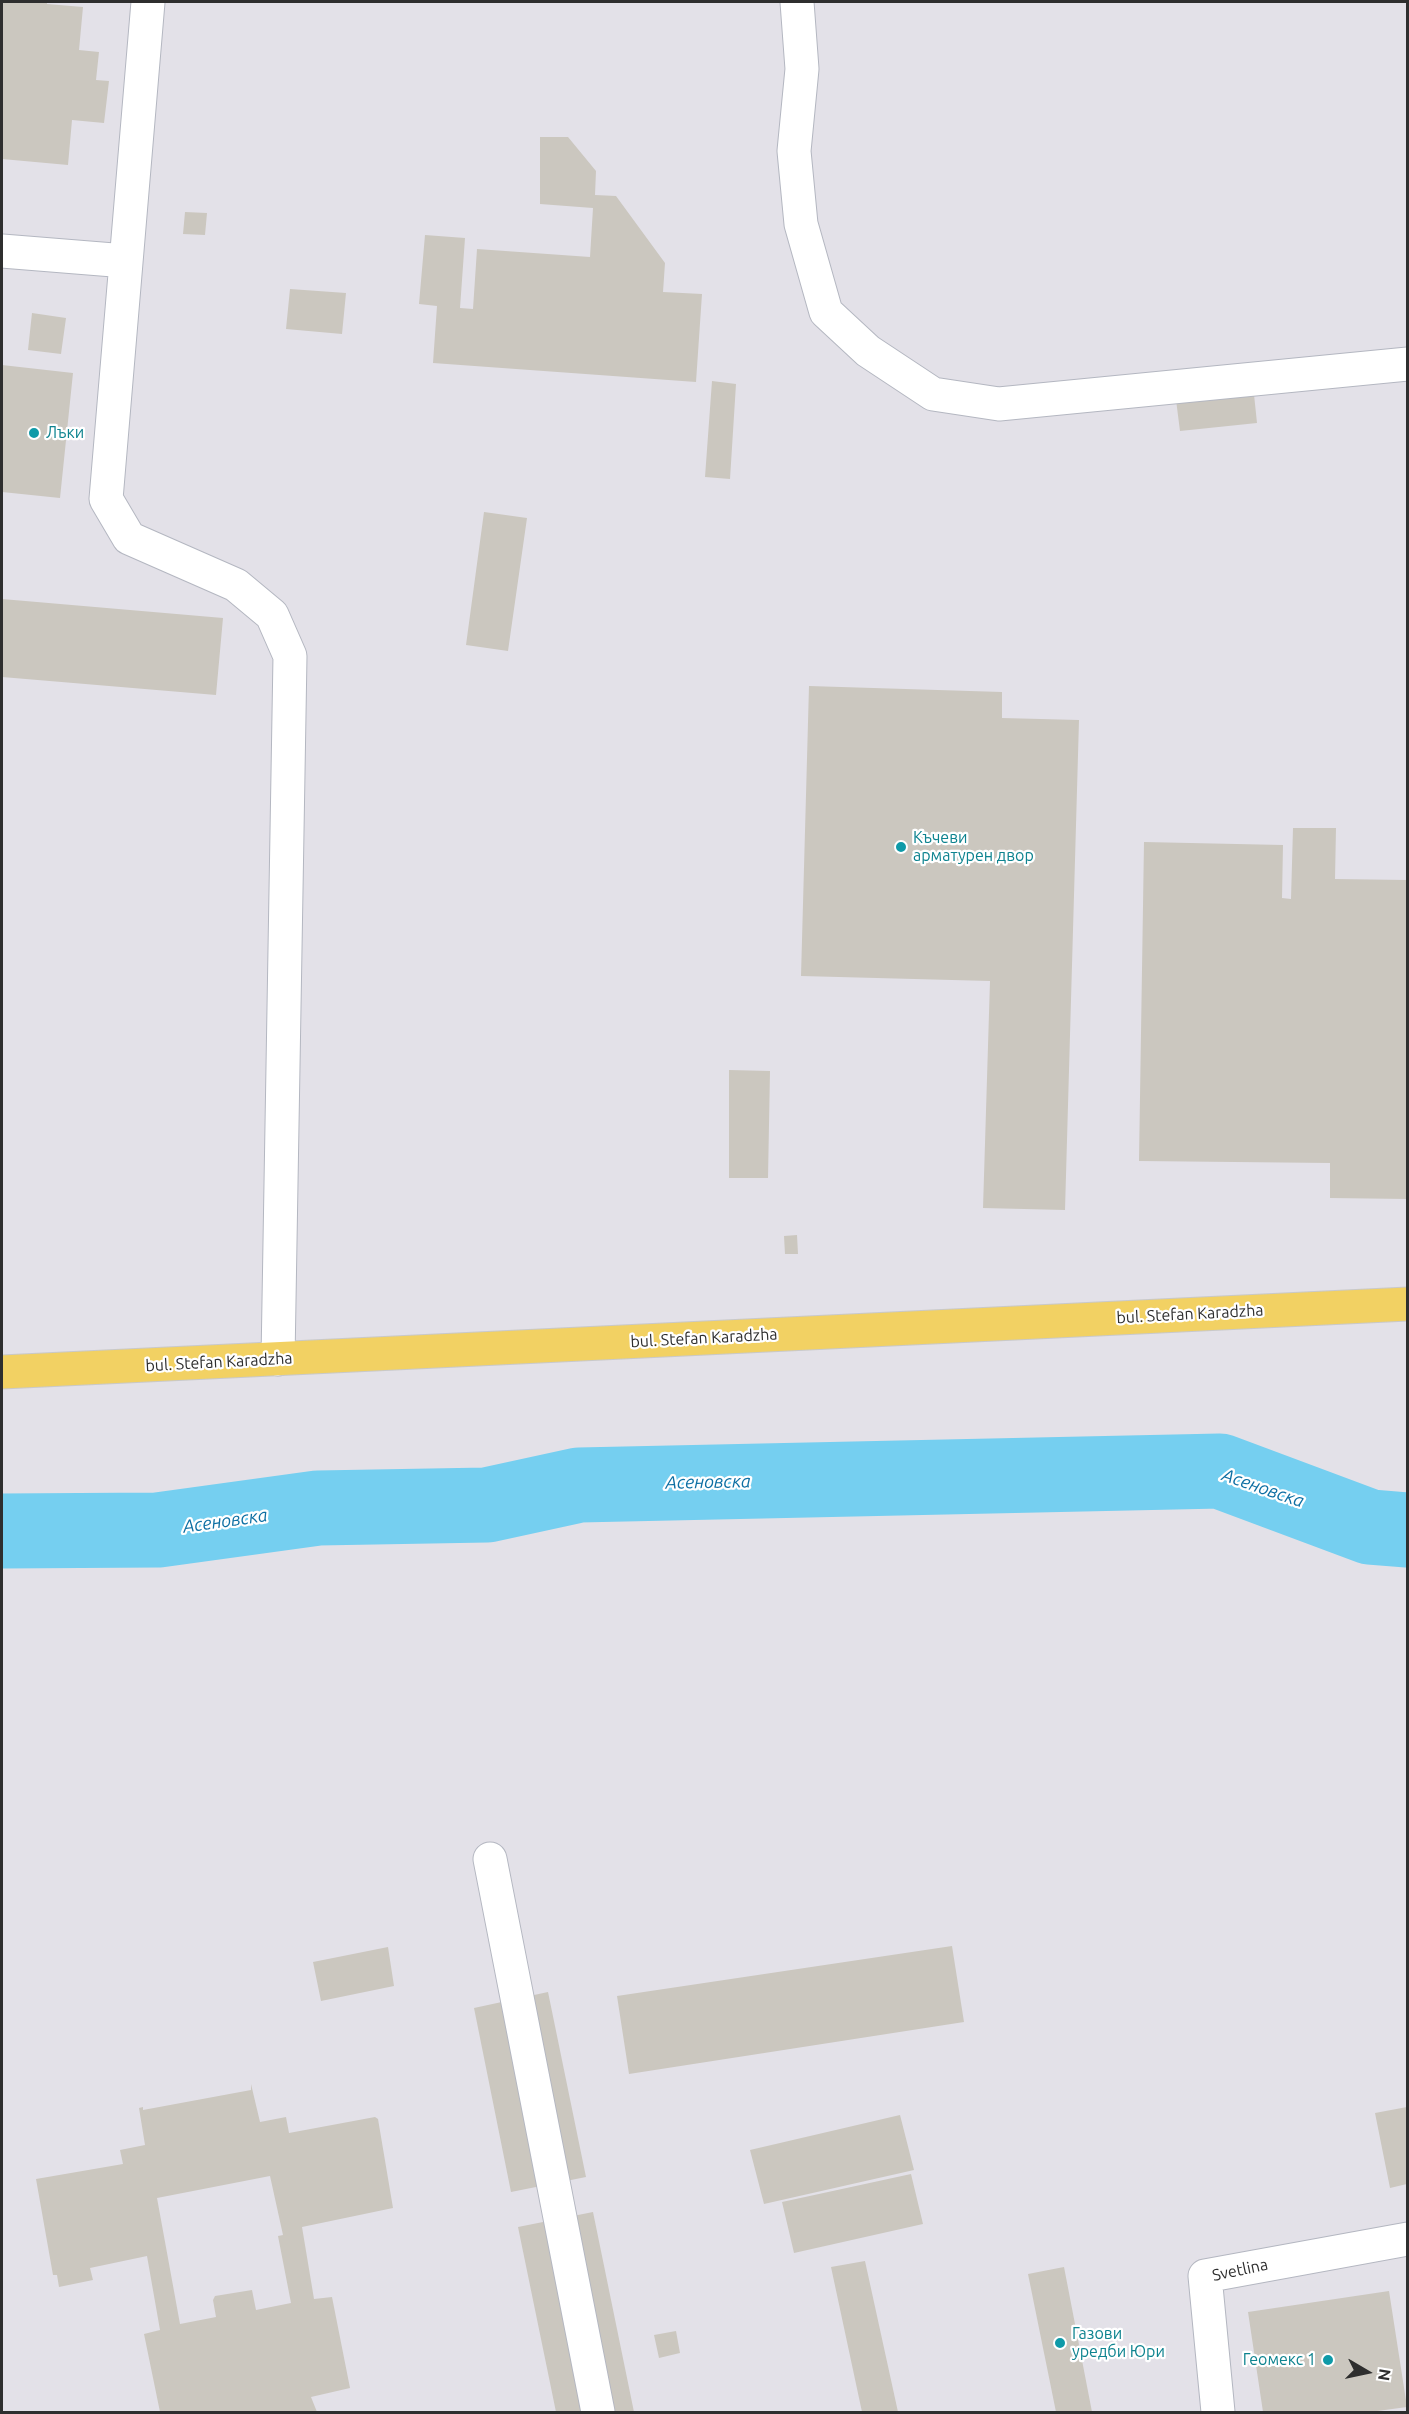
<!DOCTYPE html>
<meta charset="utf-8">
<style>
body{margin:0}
#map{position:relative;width:1409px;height:2414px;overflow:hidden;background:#efe9e1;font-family:Ubuntu,sans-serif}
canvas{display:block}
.frame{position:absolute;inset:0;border:3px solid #2e2e2e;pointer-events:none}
.north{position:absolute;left:1337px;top:2342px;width:60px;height:60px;-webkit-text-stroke:4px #fff;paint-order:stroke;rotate:99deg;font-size:16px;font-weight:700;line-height:24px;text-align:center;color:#2e2e2e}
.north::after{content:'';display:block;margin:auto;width:21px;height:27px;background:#2e2e2e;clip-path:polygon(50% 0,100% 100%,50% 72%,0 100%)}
</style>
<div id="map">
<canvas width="1409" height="2414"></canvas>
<div class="frame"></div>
<div class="north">N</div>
</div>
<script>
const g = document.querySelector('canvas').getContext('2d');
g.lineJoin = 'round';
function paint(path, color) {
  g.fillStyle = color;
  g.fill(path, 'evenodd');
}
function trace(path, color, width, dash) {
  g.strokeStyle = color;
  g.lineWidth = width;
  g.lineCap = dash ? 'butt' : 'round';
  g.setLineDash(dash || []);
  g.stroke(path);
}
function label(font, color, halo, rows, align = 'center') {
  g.font = font + ' Ubuntu,sans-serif';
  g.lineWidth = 4.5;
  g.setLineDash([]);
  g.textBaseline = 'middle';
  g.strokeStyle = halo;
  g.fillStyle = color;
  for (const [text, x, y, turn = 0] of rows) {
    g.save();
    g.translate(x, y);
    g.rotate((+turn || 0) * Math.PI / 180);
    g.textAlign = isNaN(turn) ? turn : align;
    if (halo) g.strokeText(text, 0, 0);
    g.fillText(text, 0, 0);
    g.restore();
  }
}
const industrial = new Path2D(`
 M2 2H1407V2412H2Z`);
const river = new Path2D(`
 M2 1531 158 1530 318 1508 487 1505 579 1485 1220 1471 1370 1527 1408 1530`);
const building = new Path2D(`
 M2 2H47V4L83 7 79 50 99 52 96 80 109 81 104 123 72 120 68 165 2 159Z
 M540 137H568L596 171 595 195 616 196 665 263 663 292 702 294 696 382 433 363 437 306 419 304 425 235 465 238 460 308 473 309 477 249 590 257 593 208 540 204Z
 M185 212 207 213 205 235 183 234Z
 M290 289 346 293 342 334 286 329Z
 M32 313 66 318 61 354 28 350Z
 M2 365 73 373 60 498 2 492Z
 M712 381 736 384 730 479 705 477Z
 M1253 385 1257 423 1180 431 1175 392Z
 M484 512 527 518 508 651 466 645Z
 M2 599 223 618 216 695 2 677Z
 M809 686 1002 692V718L1079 720 1065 1210 983 1208 990 981 801 976Z
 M1293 828H1336L1335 879 1407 880V1199L1330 1198V1163L1139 1161 1144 842 1283 845 1282 898 1291 899Z
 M729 1070 770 1071 768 1178H729Z
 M797 1235 798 1254H785L784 1236Z
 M952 1946 964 2022 629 2074 617 1996Z
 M388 1947 394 1986 321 2001 313 1962Z
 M548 1992 586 2177 511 2192 474 2008Z
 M251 2084 260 2122 286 2117 289 2133 375 2117 378 2119 393 2208 302 2227 314 2299 332 2297 350 2388 311 2397 317 2412H160L144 2334 160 2330 147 2256 90 2268 93 2280 59 2287 57 2275H53L36 2179 123 2164 120 2150 145 2145 139 2108 143 2107V2110L251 2090ZM270 2176 283 2235 278 2236 291 2303 256 2310 252 2290 215 2296 213 2300 216 2317 180 2324 157 2198Z
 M1407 2107V2184L1390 2188 1375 2113Z
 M900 2115 914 2170 764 2204 750 2150Z
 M911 2174 923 2224 794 2253 782 2202Z
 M593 2212 634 2412H556L518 2227Z
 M865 2261 898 2412H862L831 2267Z
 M1064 2267 1092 2412H1056L1028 2274Z
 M1389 2291 1407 2407 1370 2412H1263L1248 2312Z
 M676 2331 680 2353 659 2358 654 2335Z`);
const minor = new Path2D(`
 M148 2 106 499 129 538 236 585 272 615 290 656 278 1359
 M797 2 802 69 794 151 801 224 826 312 868 351 933 394 999 404 1408 364
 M2 251 126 261
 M490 1859 598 2412
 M1218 2412 1205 2276 1408 2239`);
const major = new Path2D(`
 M2 1372 1408 1304`);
const markers = [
 [34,433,6,"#0f9aa8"],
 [901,847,6,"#0f9aa8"],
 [1060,2343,6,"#0f9aa8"],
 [1328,2360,6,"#0f9aa8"]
];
const cultureNames = [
 ["Лъки",46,433],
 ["Къчеви",913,838],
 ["арматурен двор",913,856],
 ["Газови",1072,2334],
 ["уредби Юри",1072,2352],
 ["Геомекс 1",1316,2360,"right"]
];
const streetNames = [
 ["bul. Stefan Karadzha",1190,1314,-3],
 ["bul. Stefan Karadzha",704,1338,-3],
 ["bul. Stefan Karadzha",219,1362,-3],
 ["Svetlina",1240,2270,-12]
];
const waterNames = [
 ["Асеновска",708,1482,-1],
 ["Асеновска",1263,1488,19],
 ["Асеновска",225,1521,-8]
];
paint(industrial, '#e3e1e8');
trace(river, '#75cff0', 75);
paint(building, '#cbc7bf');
trace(minor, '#b4b7c1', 35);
trace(major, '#c9c9c9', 35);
trace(minor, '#fff', 33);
trace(major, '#f2d163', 33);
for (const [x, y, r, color] of markers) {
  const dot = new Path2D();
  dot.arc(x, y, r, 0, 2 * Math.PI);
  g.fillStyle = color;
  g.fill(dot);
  trace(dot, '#fff', 2);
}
label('16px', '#0d838f', '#fff', cultureNames, 'left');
label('16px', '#2e2e2e', '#fff', streetNames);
label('italic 18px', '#0d6fa3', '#fff', waterNames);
</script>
